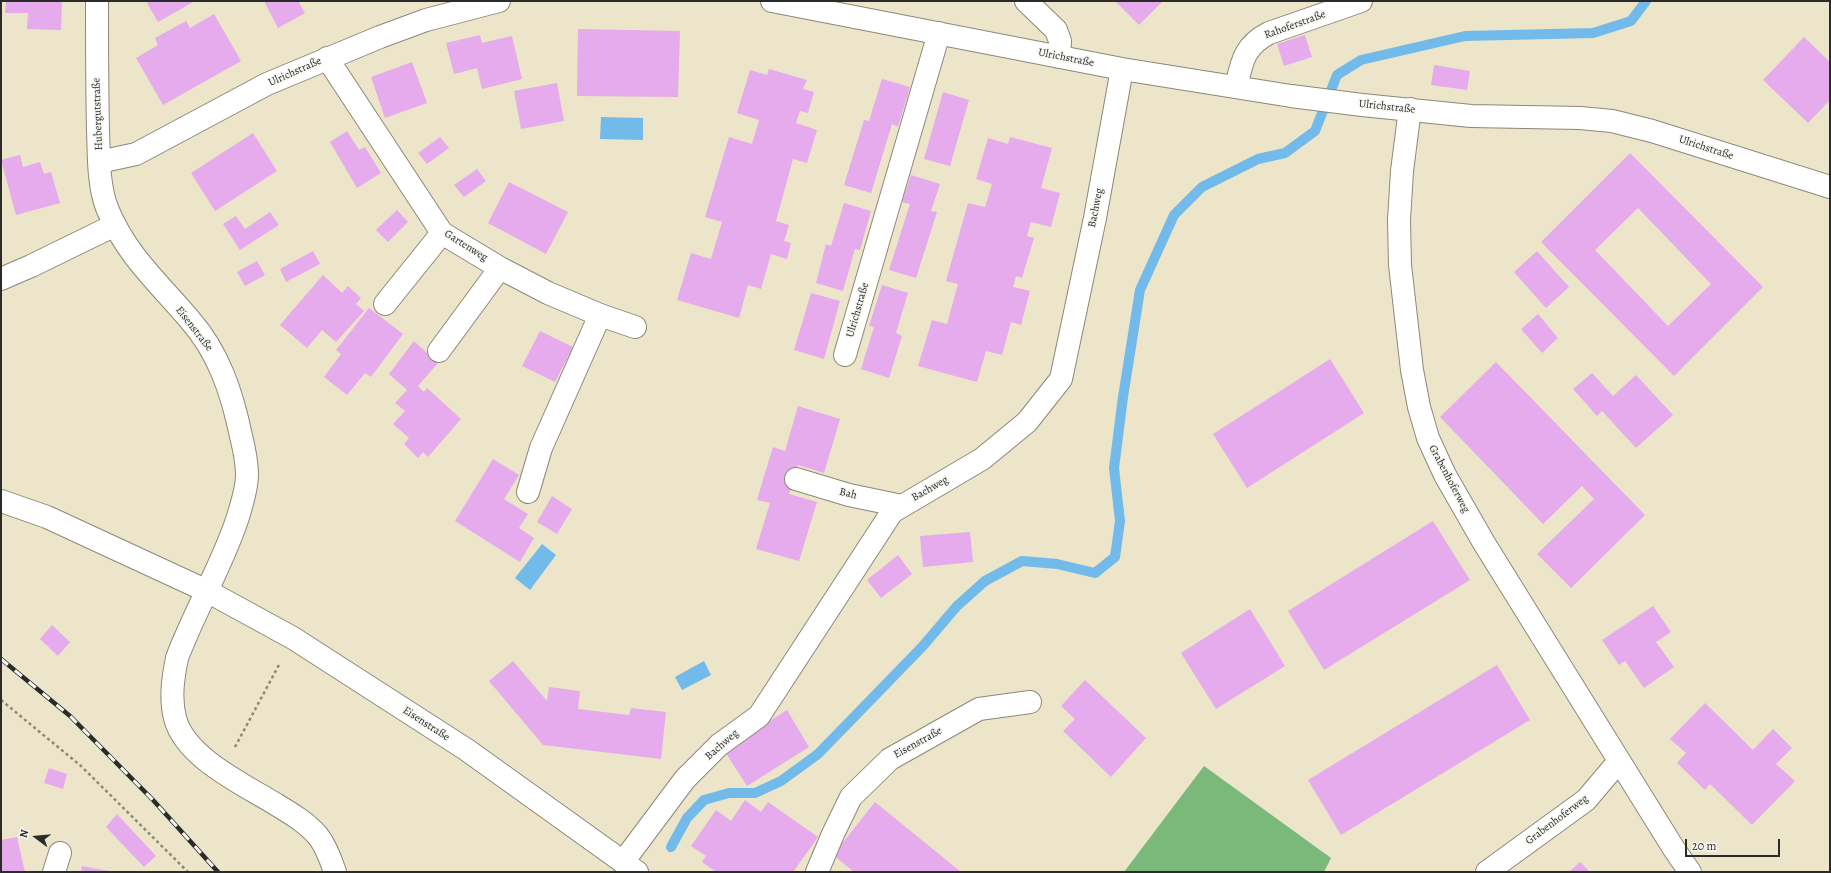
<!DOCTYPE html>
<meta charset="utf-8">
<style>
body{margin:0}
#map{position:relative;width:1831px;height:873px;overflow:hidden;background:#ece5c9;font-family:Alegreya,serif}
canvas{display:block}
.frame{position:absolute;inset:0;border:2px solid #2b2b2b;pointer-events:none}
.north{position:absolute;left:16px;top:817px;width:40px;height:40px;-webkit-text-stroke:3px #f6f6f2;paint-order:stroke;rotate:286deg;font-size:11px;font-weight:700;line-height:16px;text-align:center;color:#2b2b2b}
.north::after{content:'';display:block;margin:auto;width:14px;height:18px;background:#2b2b2b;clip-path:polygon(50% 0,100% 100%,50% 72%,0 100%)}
.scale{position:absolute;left:1685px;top:839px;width:95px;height:18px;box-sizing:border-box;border:2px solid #2b2b2b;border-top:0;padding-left:5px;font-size:12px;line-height:14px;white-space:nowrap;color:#2b2b2b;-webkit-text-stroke:3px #f6f6f2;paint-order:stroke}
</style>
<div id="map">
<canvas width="1831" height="873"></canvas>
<div class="frame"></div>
<div class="north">N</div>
<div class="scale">20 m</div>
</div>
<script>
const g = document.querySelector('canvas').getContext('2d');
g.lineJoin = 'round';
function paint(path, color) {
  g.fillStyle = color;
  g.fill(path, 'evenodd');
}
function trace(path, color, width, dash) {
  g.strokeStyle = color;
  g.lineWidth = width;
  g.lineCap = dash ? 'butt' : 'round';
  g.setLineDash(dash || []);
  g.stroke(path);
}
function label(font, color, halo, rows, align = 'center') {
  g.font = font + ' Alegreya,serif';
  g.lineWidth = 3;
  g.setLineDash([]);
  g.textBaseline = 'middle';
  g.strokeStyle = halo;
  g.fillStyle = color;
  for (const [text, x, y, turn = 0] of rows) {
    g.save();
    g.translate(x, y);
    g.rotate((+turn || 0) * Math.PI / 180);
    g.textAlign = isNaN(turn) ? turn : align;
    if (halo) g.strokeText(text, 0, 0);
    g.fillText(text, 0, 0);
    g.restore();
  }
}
const forest = new Path2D(`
 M1204 766 1331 858 1324 872H1124Z`);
const water = new Path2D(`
 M601 117 643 118V140L600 139Z
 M542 544 556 555 530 590 515 578Z
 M704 661 711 675 682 690 675 677Z`);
const stream = new Path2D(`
 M671 847 687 818 704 800 729 793H755L781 781 818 754 922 647 957 606 985 581 1022 561 1057 564 1095 573 1115 557 1120 521 1114 468 1123 397 1140 290 1174 215 1202 187 1258 159 1285 153 1315 131 1337 75 1361 60 1465 36 1593 33 1631 21 1646 1`);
const building = new Path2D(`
 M6 1H62L61 30 27 29 28 13H5Z
 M150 1H195L158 22 147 3Z
 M264 1H298L305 13 278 28Z
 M1115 1H1163L1139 25Z
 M214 14 241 61 163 105 136 58 158 45 155 38 186 21 190 28Z
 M578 29 680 31 678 97 577 96Z
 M480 35 482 43 512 36 522 79 482 89 477 68 454 74 446 43Z
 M1305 35 1312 57 1284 66 1277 44Z
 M1804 37 1830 62V100L1808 123 1763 80Z
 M412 62 427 103 385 118 371 77Z
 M1434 65 1470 71 1467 90 1431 85Z
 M769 69 807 80 803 89 814 92 808 113 800 111 796 123 817 130 807 163 793 159 776 221 789 225 784 241 791 243 787 259 771 254 761 289 748 285 739 318 677 300 691 253 711 259 722 222 705 217 729 137 752 144 759 120 737 113 750 70 767 75Z
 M882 79 910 87 898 127 892 124 871 193 844 185 864 120 869 121Z
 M557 83 564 121 521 129 514 91Z
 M943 92 969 100 950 166 924 159Z
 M347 131 359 150 365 147 381 173 357 188 330 142Z
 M253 133 277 171 215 211 191 173Z
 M440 137 449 148 427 164 418 153Z
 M1010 137 1052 148 1041 188 1060 193 1051 227 1031 222 1027 236 1034 238 1022 278 1016 276 1013 287 1030 291 1021 325 1011 322 1002 355 986 351 977 382 918 366 932 320 947 324 958 284 946 281 968 203 985 207 992 184 976 179 988 138 1008 144Z
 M1630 153 1763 287 1674 376 1541 242ZM1638 208 1711 284 1668 326 1595 250Z
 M20 155 23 167 40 162 44 174 51 172 60 203 16 215 1 160Z
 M477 169 486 181 464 197 454 185Z
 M911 175 940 184 931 211 937 212 916 278 889 270 910 204 902 202Z
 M509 182 568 212 546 254 488 223Z
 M844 203 871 211 860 250 855 249 843 291 816 283 826 244 831 246Z
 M397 210 408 222 388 242 376 230Z
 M270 212 279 225 240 250 223 224 236 216 245 229Z
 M313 251 320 264 286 282 280 269Z
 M1537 251 1569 287 1546 308 1514 272Z
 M257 261 265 275 245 286 237 272Z
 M323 275 342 293 348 286 361 298 356 304 364 311 336 342 322 330 307 348 280 325Z
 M882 285 908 293 896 333 902 336 889 378 861 369 874 327 869 326Z
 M811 293 840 301 824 359 794 350Z
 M369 308 403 334 371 377 365 373 347 395 324 377 341 354 336 350Z
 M1538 314 1558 338 1542 353 1521 329Z
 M540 331 573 347 555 382 522 366Z
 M414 341 438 363 418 386 424 392 427 388 461 419 428 457 423 452 418 458 404 444 409 438 393 424 405 411 395 403 407 390 389 374Z
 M1330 359 1364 413 1247 488 1213 434Z
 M1496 362 1645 515 1571 588 1537 554 1594 499 1582 486 1543 524 1440 417Z
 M1592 373 1613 396 1636 375 1673 415 1636 448 1602 411 1597 416 1573 389Z
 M798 406 840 419 824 473 798 465 789 494 817 502 799 561 756 549 770 503 757 500 765 473 773 447 785 451Z
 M493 459 519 475 504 499 528 514 519 528 534 538 520 562 455 521Z
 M552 496 572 509 557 534 537 522Z
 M1433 521 1470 580 1324 670 1288 611Z
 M970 532 973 562 923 567 920 536Z
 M898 555 912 574 881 598 867 580Z
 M1653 606 1671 632 1656 642 1674 667 1644 688 1625 661 1619 665 1602 640Z
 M1250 609 1285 666 1216 709 1181 653Z
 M52 625 70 642 58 656 40 639Z
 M513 661 547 701 549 687 580 691 578 709 629 715 631 708 666 712 661 759 543 745 489 681Z
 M1497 665 1530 720 1341 835 1308 780Z
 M1085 680 1146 738 1111 777 1063 731 1075 719 1061 706Z
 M1705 703 1753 750 1773 729 1792 748 1776 764 1795 781 1752 825 1710 784 1705 790 1677 763 1686 753 1670 739Z
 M787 710 809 747 747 786 724 750Z
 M49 768 67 774 63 789 44 783Z
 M745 800 761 812 768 802 818 837 793 872H716L702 862 706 856 691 846 716 810 731 821Z
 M875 802 961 872H854L833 855Z
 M117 814 156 856 144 867 106 827Z
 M17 837 25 872H1V840Z
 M1580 862 1590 872H1569Z
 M82 866 109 871V872H81Z`);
const path = new Path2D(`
 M1 700 81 766 188 872
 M235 747 280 663`);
const minor = new Path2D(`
 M97 1C97 44 97 87 98 130 99 156 98 184 107 208 126 255 158 282 190 320 219 353 232 393 241 436 244 448 247 462 247 475 247 489 242 503 238 517 222 566 195 610 177 658 173 678 170 698 175 718 185 758 245 785 277 805 292 814 307 823 318 836 326 846 331 860 335 872
 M772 1 1122 69 1291 96 1362 105 1471 116 1580 118 1612 121 1652 131 1830 187
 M1026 1 1056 30 1060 41 1059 57
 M327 58 442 233 500 268 548 293 600 315 635 327
 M1236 87C1242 61 1244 46 1269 33L1361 1
 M1410 109 1402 171 1399 220 1400 265 1412 370 1419 407 1428 438 1445 475 1484 543 1674 849 1690 872
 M99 162 136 154 267 84 380 37 426 20 499 1
 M1 279 31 266 115 225
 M385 304 442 233
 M439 351 500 268
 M845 355 939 33
 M796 479 849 495 902 506
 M528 492 541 448 600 315
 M623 862 685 779 719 745 759 716 892 512 982 459 1027 422 1061 379 1095 218 1122 69
 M54 872 60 853
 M817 872 833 834 851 797 890 759 979 709 1030 702
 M1487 872 1586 800 1619 761`);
const major = new Path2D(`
 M1 501 47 517 207 591 293 638 467 750 637 872`);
const rail = new Path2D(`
 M1 659 70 716 153 800 218 872`);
const streetNames = [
 ["Rahoferstraße",1295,25,-20],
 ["Ulrichstraße",1066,58,11],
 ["Ulrichstraße",295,72,-24],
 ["Ulrichstraße",1387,107,6],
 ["Hubergutstraße",98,114,-92],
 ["Ulrichstraße",1706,148,18],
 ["Bachweg",1096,208,-79],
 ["Gartenweg",466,246,32],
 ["Ulrichstraße",858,310,-74],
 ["Eisenstraße",194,329,52],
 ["Grabenhoferweg",1449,479,62],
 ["Bachweg",930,489,-30],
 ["Bah",848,494,14],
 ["Eisenstraße",426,724,33],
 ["Eisenstraße",918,743,-29],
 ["Bachweg",722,745,-41],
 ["Grabenhoferweg",1557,820,-37]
];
paint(forest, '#7ab97a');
paint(water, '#72baea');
trace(stream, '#72baea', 10);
paint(building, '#e5abec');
trace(minor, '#8c887a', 24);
trace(major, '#8c887a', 24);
trace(path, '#8c887a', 2.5, [3, 3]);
trace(minor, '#fff', 22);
trace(major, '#fff', 22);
trace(rail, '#2b2b2b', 4.5);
trace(rail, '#f6f6f2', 3, [9]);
label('11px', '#2b2b2b', '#f6f6f2', streetNames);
</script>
